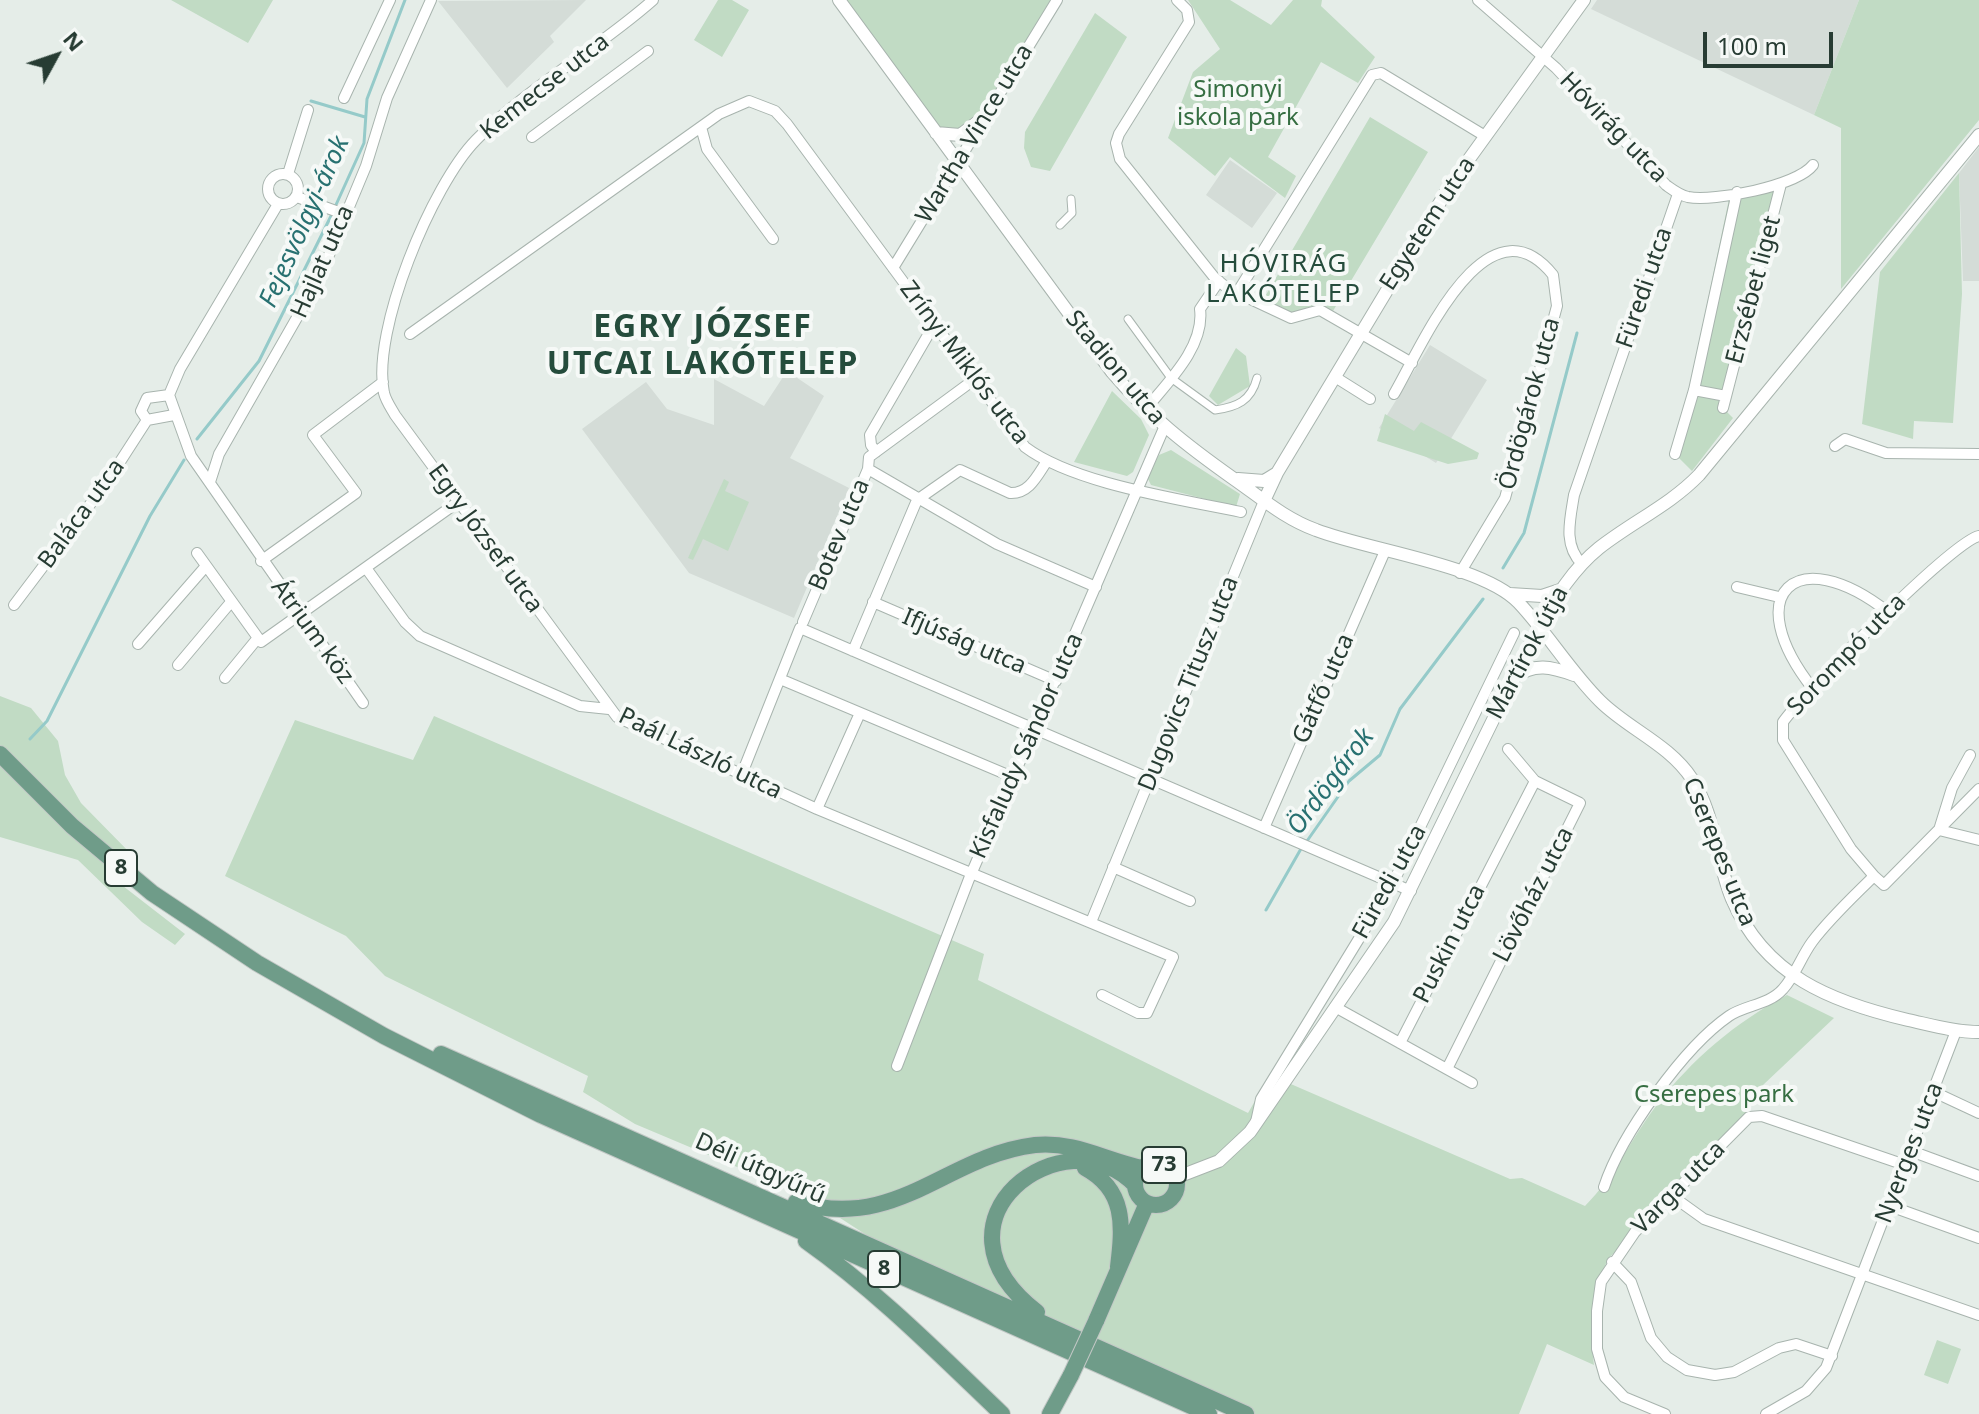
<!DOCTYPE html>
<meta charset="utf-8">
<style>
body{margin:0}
#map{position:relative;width:1979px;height:1414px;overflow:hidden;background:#e5ede8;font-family:"Noto Sans",sans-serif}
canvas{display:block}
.north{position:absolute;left:16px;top:16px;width:80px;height:80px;-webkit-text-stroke:6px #f6f9f7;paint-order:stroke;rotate:50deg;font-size:22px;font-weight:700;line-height:32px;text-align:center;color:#273c33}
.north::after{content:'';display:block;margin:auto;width:28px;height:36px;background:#273c33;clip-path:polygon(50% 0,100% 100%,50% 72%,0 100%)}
.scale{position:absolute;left:1703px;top:32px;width:130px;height:36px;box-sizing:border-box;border:4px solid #273c33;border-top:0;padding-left:10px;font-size:24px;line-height:28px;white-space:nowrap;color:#273c33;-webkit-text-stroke:6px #f6f9f7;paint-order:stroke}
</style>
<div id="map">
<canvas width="1979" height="1414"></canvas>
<div class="north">N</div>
<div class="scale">100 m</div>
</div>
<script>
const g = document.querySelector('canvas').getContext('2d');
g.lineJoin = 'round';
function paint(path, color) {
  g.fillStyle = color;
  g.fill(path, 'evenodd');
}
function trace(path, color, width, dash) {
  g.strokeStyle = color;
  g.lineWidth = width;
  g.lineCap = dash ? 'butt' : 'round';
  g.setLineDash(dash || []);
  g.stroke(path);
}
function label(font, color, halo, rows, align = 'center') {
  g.font = font + ' "Noto Sans",sans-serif';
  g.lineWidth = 8;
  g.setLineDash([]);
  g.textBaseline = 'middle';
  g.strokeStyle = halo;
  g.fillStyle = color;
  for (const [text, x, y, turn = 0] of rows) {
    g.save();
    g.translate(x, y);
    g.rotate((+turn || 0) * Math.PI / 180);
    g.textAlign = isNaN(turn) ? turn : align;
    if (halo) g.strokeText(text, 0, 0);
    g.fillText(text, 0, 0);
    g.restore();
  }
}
const built = new Path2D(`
 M586 0 550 36 554 42 507 88 438 1Z
 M1597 0H1859L1814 115 1591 9Z
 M1979 147V281H1963L1959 173Z
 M1230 160 1277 193 1252 228 1206 195Z
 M1430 345 1487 380 1436 463 1379 428Z
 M787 371 824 396 790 458 849 488 794 618 689 573 582 429 646 382 667 409 714 425V379L764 406Z`);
const green = new Path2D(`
 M171 0H273L248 43Z
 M718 0H732L749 10 722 57 694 40Z
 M839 0H1057L987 115 960 135 936 133Z
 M1188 0H1230L1271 25 1293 0H1322L1321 6 1375 57 1358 83 1321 62 1268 157 1296 176 1285 198 1230 157 1215 176 1168 138 1193 72 1220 49Z
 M1859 0H1979V120L1841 289V128L1814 115Z
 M1095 13 1127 37 1050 171 1031 167 1024 148 1025 132Z
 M1370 117 1428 152 1333 311 1312 306 1292 314 1263 300Z
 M1959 173 1962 294 1953 423 1914 421 1913 439 1862 424 1880 272Z
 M1783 187 1725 410 1733 418 1692 471 1679 458 1683 418 1729 199Z
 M1236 348 1246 356 1250 386 1218 405 1209 396Z
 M1112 391 1141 419 1149 435 1133 472 1127 476 1074 462Z
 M1385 414 1414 431 1421 422 1479 453 1477 459 1448 464 1377 441Z
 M1171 450 1240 494 1236 507 1151 485 1147 477 1159 455Z
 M724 479 729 482 725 491 749 502 728 551 703 539 693 560 688 558Z
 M0 696 31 708 58 741 65 775 81 803 134 857 123 886 185 934 175 945 142 922 78 860 0 837Z
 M434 716 984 954 978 980 1248 1113 1270 1075 1510 1179 1522 1178 1585 1206C1615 1176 1631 1139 1656 1106 1692 1059 1736 1022 1787 995L1834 1018 1763 1085 1748 1111 1608 1259C1590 1298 1589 1323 1594 1365L1547 1344 1519 1414H1233L885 1247 806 1196 635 1124 583 1092 588 1076 385 976 346 936 225 876 295 720 413 760Z
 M1937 1340 1961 1349 1948 1384 1924 1375Z`);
const stream = new Path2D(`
 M311 101 365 117
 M335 207 364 143 367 99 405 0
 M197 439 259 361 332 214
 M1503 568 1524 533 1577 333
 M30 739 47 721 150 516 184 460
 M1307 841 1349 781 1380 755 1400 709 1483 599
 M1266 910 1302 847`);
const pedestrian = new Path2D(`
 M1060 225 1072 213 1071 199
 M1128 319 1171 378 1215 410C1237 407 1251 401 1257 378`);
const minor = new Path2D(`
 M653 0C598 49 524 90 476 140 432 185 371 331 384 393 386 401 391 408 395 415L617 717 817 809 1173 957 1147 1013H1138L1102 995
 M1177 0 1187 10 1189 22 1119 134 1116 143 1120 159 1214 277 1227 288 1291 318 1320 310 1412 363
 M1478 0 1556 68 1666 185C1673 190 1679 195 1688 197 1714 202 1797 186 1813 165
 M344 98 390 0
 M701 127 707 149 773 239
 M532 137 648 51
 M268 189a15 15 0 1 1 30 0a15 15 0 1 1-30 0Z
 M288 174 308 110
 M297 197 344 214
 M278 204 180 369 169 395 191 456 363 703
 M893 268 1057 0
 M1237 293 1372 75 1381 73 1485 136
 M410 334 719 114 749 101 775 111 787 124 1025 447C1074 484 1180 499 1241 512
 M1335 377 1370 399
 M1694 390 1726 396
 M1394 394C1421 348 1486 192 1553 275L1557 306 1505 498 1460 573
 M1723 408 1781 184
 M1145 410C1167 383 1205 347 1200 309L1219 281
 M147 420 141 411 147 398 169 395
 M1835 446 1845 439 1886 453 1979 454
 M876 452 871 445 870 435 928 335
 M1675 454 1694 390 1737 192
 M868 469 997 544 1096 587
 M210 482 219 454 319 279 366 166 387 98 431 0
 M197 553 261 642 458 502
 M261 561 356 493 313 435 383 382
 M1582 564C1563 545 1570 520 1574 495L1678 194
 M366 568 405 622 420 636 580 706 609 709
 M1737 587 1779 597
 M873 602 1056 681
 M14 605 107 482 147 420 174 415
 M803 622 868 469 869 457 975 379
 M138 644 206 566
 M853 651 917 500 960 470 1010 493C1029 494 1037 476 1047 461
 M178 665 231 602
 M225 678 257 639
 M780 679 1015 778
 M1813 689C1738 594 1796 540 1888 612
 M1970 755 1952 788 1939 830 1979 840
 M741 776 800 628 1411 891
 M817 809 860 713
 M1264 828 1385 551
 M1113 867 1190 901
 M1874 876 1851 849 1783 740V722C1803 693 1952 542 1979 536
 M1091 922 1264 501
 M1335 1007 1472 1083
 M1400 1043 1535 781
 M897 1066 969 879 1164 428
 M1447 1069 1580 803 1535 781 1508 749
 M1934 1092 1979 1113
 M1256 1122 1261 1099 1393 883 1514 633
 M1911 1151 1979 1176
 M1604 1187C1621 1135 1684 1047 1729 1016 1745 1005 1769 1005 1783 989 1795 976 1801 957 1812 942 1830 918 1853 897 1874 876L1884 885 1979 789
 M1672 1196 1704 1219 1979 1315
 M1890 1206 1979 1238
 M1612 1262 1631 1282 1651 1338 1667 1357 1687 1370 1715 1375 1734 1372 1779 1348 1796 1344 1832 1356
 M1665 1414 1624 1397 1605 1377 1597 1349V1311L1601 1282 1635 1232 1749 1117 1762 1116 1905 1165
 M1766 1414 1806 1391 1826 1368 1956 1031`);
const tertiary = new Path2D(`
 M839 0 1112 372C1150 417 1186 445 1234 479 1260 497 1285 519 1316 530 1367 550 1484 565 1519 603 1548 634 1570 671 1600 701 1628 729 1669 744 1692 779 1715 814 1716 860 1732 899 1765 976 1831 1002 1908 1020 1931 1025 1955 1032 1979 1032
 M936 133 960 135 987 115
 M1238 479 1264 481 1277 473
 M1264 501 1277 473 1451 184 1584 0
 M1510 594 1542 596 1560 590
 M1514 678C1534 662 1552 667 1574 675
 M1175 1178 1219 1161 1250 1132 1394 922 1539 626C1556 597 1573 569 1599 548 1632 522 1670 505 1699 475L1979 135`);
const primary = new Path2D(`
 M0 754 72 826 152 893 257 963 384 1036 541 1115 1209 1414
 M441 1054 1246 1414
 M1135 1184a21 21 0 1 1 42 0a21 21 0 1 1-42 0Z
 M1085 1168C1126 1190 1123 1226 1118 1267
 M796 1202C898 1232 945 1156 1035 1145 1074 1141 1105 1160 1142 1168
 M806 1241C878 1292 938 1353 1002 1414
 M1037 1312C918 1220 1065 1112 1135 1185
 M1096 1321 1147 1203
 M1050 1414 1071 1375`);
const primaryBridge = new Path2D(`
 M1071 1375 1096 1321`);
const shields = [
 [121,868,32],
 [1164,1165,44],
 [884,1269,32]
];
const shieldNames = [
 ["8",121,868],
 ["73",1164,1165],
 ["8",884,1269]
];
const streetNames = [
 ["Kemecse utca",545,87,-38],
 ["Hóvirág utca",1613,128,46],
 ["Wartha Vince utca",975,134,-59],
 ["Egyetem utca",1428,224,-57],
 ["Hajlat utca",323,262,-66],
 ["Füredi utca",1645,288,-71],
 ["Erzsébet liget",1754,290,-75],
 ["Zrínyi Miklós utca",964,363,53],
 ["Stadion utca",1115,368,50],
 ["Ördögárok utca",1530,404,-75],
 ["Baláca utca",82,514,-54],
 ["Botev utca",840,535,-67],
 ["Egry József utca",485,539,54],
 ["Átrium köz",312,632,54],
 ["Ifjúság utca",964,642,23],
 ["Mártírok útja",1528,653,-62],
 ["Sorompó utca",1847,655,-46],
 ["Dugovics Titusz utca",1189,684,-68],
 ["Gátfő utca",1324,689,-66],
 ["Kisfaludy Sándor utca",1027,746,-66],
 ["Paál László utca",700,754,26],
 ["Cserepes utca",1719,852,68],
 ["Füredi utca",1390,882,-61],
 ["Lövőház utca",1534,895,-63],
 ["Puskin utca",1450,944,-63],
 ["Nyerges utca",1910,1153,-69],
 ["Déli útgyűrű",760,1169,24],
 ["Varga utca",1679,1188,-45]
];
const parkNames = [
 ["Simonyi",1238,90],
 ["iskola park",1238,118],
 ["Cserepes park",1714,1095]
];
const waterNames = [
 ["Fejesvölgyi-árok",305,222,-66],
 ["Ördögárok",1331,782,-53]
];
const neighbourhoodNames = [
 ["HÓVIRÁG",1284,265],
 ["LAKÓTELEP",1284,295]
];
const districtNames = [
 ["EGRY JÓZSEF",703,328],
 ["UTCAI LAKÓTELEP",703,365]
];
paint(built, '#d4dcd7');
paint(green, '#c1dbc4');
trace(stream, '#95cac9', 3);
trace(pedestrian, '#a8b4ae', 9);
trace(minor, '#a8b4ae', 12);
trace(tertiary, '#a8b4ae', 14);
trace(primary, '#c3c8c6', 18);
trace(pedestrian, '#fff', 7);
trace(minor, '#fff', 10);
trace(tertiary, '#fff', 12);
trace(primary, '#6f9c89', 16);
trace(primaryBridge, '#c3c8c6', 18, []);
trace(primaryBridge, '#6f9c89', 16);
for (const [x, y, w] of shields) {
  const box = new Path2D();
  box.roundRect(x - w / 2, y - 18, w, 36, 6);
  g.fillStyle = '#f6f9f7';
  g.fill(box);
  trace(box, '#273c33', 2);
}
label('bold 22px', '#273c33', null, shieldNames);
label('24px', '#273c33', '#f6f9f7', streetNames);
label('24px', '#366e42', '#f6f9f7', parkNames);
label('italic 26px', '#287171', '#f6f9f7', waterNames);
g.letterSpacing = '2px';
label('26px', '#254c3c', '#f6f9f7', neighbourhoodNames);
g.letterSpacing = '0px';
g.letterSpacing = '2px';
label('bold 32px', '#254c3c', '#f6f9f7', districtNames);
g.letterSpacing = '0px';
</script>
